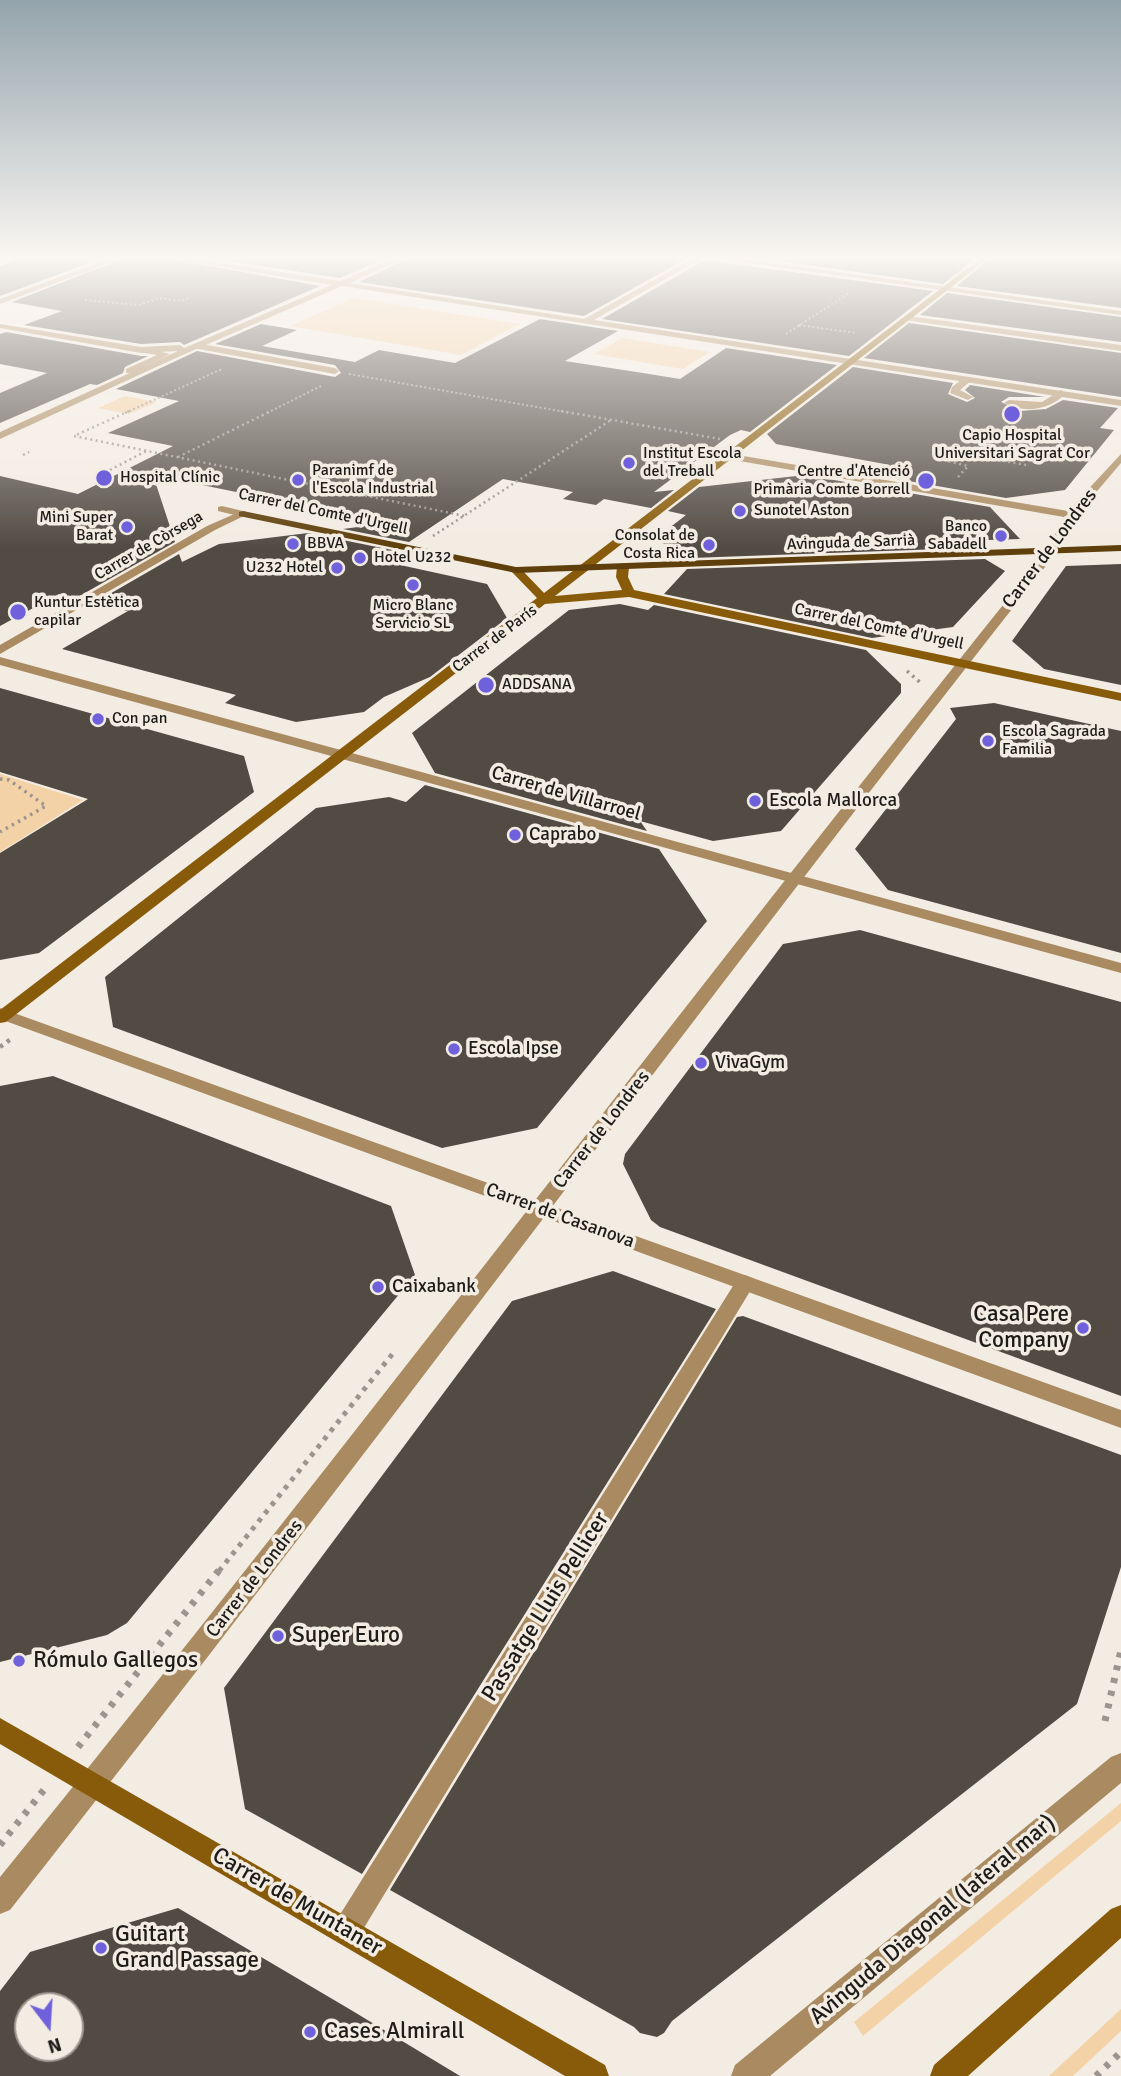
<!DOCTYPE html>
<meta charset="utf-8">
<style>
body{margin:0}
#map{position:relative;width:1121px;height:2076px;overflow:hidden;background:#f3ece3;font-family:Signika,sans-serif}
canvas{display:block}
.north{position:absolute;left:14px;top:1992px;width:70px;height:70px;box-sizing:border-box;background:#f3ece3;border:2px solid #9e9992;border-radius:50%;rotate:163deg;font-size:19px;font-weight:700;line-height:28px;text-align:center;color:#1e1c19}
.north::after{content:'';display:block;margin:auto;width:24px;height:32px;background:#6f61dc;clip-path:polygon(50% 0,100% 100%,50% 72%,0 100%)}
</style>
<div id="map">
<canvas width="1121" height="2076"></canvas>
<div class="north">N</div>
</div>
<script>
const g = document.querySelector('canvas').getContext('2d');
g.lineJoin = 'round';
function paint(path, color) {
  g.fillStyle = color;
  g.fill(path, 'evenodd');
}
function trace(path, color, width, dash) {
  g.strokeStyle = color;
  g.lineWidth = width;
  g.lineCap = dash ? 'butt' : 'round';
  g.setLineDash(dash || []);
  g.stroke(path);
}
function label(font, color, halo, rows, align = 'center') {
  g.font = font + ' Signika,sans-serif';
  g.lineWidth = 7;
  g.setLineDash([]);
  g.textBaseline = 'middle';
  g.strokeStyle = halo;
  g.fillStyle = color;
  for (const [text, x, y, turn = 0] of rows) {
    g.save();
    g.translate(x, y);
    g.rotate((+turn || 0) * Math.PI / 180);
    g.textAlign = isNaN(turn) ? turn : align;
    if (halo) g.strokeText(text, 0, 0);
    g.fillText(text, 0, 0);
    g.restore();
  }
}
const green = new Path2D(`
 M354 298 520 324 461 355 290 326Z
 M622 338 710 352 683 369 594 354Z
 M125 396 157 402 129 414 98 408Z
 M0 774 83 800 0 852Z
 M1121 1803V1821L863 2036 854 2022Z
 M1121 2009V2031L1073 2076H1049Z`);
const building = new Path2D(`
 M25 257H105L0 296V266Z
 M127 257H160L320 286 184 345 180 342 141 344 24 325 62 311 12 302Z
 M202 257H389L340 278Z
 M410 257H689L584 316 359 282Z
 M750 257H977L943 284Z
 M992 257H1121V308L957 286Z
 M705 260 933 291 849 356 602 319Z
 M947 293 1121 317V342L920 315Z
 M540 319 618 331 565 361 643 373 680 379 726 348 837 365 750 432 741 430 730 435 654 492 674 490 651 508 604 499 596 505 563 499 573 492 503 479 409 542 343 529 388 523 153 475 175 542 76 598 59 594 0 626V476L78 494 173 446 108 433 179 401 116 389 197 351 335 377 341 373 335 365 215 344 261 324 297 330 262 346 355 362 379 350 455 363Z
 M909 323 1121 353V397L864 358Z
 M6 332 141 356H148L125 367 123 373 97 385 90 384 0 423V393L47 373 0 364V334Z
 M853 367 953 383 948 394 967 402 975 398 965 390 970 385 1045 397H1009L1001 402 1020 411 1046 409 1063 400 1118 408 1100 428 1114 430 1065 490 1006 498 845 470 890 465 776 444 767 434Z
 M805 475 990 507 1020 539 957 541 968 548 691 558 655 539 686 515 668 511 699 487Z
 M308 533 397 551 382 561 487 584 507 618 430 677 384 697 364 712 296 722 225 703 236 695 62 649 128 611 94 603 179 554 182 562 219 544Z
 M985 559 1005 571 953 627 872 638 664 594 687 569Z
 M1121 564V685L1044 669 1012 641 1066 566Z
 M620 604 648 610 654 605 866 650 901 684V693L781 831 713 841 640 821 647 831 435 773 412 733 569 610Z
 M0 688 244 756 254 792 39 953 0 960V853L88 799 0 772Z
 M994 703 1121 731V953L888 890 855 849 956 719 950 708Z
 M425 785 659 849 707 921 537 1128 442 1148 113 1027 105 977 316 808 389 797 406 802Z
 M860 930 1121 1002V1396L660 1227 651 1220 623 1164 625 1154 783 944Z
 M53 1076 391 1206 415 1275 127 1623 107 1635 0 1662V1086Z
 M613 1271 716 1309 362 1874 245 1809 224 1688 512 1301Z
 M743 1316 1121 1455V1567L1077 1704 672 2021 664 2033 657 2037 640 2033 634 2027 390 1890 737 1317Z
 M178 1908 351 2010 460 2076H0V1991L30 1952ZM28 2006H70V2048H28Z`);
const pathFar5 = new Path2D(`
 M85 300 139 305 159 298 181 301 191 297
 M799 325 856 333
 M786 334 849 293
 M349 374 571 413
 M125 413 222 369
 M267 413 321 386`);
const pathFar4 = new Path2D(`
 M129 411 74 436 465 516
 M561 411 720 439
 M23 455 29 452
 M178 457 271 411
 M110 470 146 451
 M958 477 968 466 935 458 942 450 1026 465
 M433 536 611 420`);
const pathFar3 = new Path2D(`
 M907 671 922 684
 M0 779 9 780 46 806 0 832`);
const pathFar2 = new Path2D(`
 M0 1047 11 1039`);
const pathFar1 = new Path2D(`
 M219 1571 394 1352`);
const path = new Path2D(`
 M1105 1721 1121 1650
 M78 1747 220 1569
 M0 1845 47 1786
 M1096 2076 1121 2052`);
const service = new Path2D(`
 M196 343 335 368 339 371 335 374 193 348Z
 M965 377 973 379 960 390 973 397 968 400 950 393 952 387Z
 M1061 390 1066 393C1051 410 1024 414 1004 403L1009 400 1042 402Z
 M222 506 247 512 248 514 243 517 218 511V507Z`);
const pedestrian = new Path2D(`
 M141 347 170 354 132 373H126V369L157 355 138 352Z`);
const minor = new Path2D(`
 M114 257H125L0 304V299Z
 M162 257H182L340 281 397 257H407L350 283 584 319 695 257H704L594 320 1121 400V406L342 286 178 357 0 439V432L178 351 141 353 0 328V324L141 347 180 345 184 348 332 285Z
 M705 257H728L1121 311V315Z
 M908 316 1121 345V351L905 320Z
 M726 453 1068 511 1121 454V463L1076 516 1056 553C702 1002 364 1462 10 1910L0 1914V1877C355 1440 694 989 1047 550L1064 517 722 458 721 456Z
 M239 512 248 514 215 530 0 654V645L207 526Z
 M745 1275 752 1278 755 1283 752 1288 356 1941 346 1946 336 1941 331 1931 336 1921 738 1278Z`);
const tertiary = new Path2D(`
 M0 657 1121 963V973L0 665Z
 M0 1008 1121 1410V1428L0 1019Z
 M1121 1753V1783L770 2076H731L735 2065 1111 1757Z`);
const secondary = new Path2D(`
 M982 257H990L555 596 622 590 616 577 617 567 623 564 629 567 628 577 634 590 1121 693V701L629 597 545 604 6 1022 0 1023V1010L537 598 512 572V568H520L544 593Z
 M0 1718 605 2065 609 2076H565L0 1744Z
 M1121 1905V1938L968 2076H930L934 2065 1111 1909Z`);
const primary = new Path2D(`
 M243 511 516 567 1121 545V551L516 573 239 516V512Z`);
const markers = [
 [1012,414,9,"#6f61dc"],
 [629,463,7,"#6f61dc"],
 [104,478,9,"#6f61dc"],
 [298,480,7,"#6f61dc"],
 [926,481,9,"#6f61dc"],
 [740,511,7,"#6f61dc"],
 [127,527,7,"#6f61dc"],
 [1001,536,7,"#6f61dc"],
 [293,544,7,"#6f61dc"],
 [709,545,7,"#6f61dc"],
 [360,558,7,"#6f61dc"],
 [337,568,7,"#6f61dc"],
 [413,585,7,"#6f61dc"],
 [18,612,9,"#6f61dc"],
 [486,685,9,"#6f61dc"],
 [98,719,7,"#6f61dc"],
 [988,741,7,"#6f61dc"],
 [755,801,7,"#6f61dc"],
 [515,835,7,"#6f61dc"],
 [454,1049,7,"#6f61dc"],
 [701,1063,7,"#6f61dc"],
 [378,1287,7,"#6f61dc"],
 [1083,1328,7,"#6f61dc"],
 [278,1636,7,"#6f61dc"],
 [19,1661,7,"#6f61dc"],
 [101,1948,7,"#6f61dc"],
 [310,2032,7,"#6f61dc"]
];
const farPoinames = [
 ["Capio Hospital",1012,436,"center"],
 ["Universitari Sagrat Cor",1012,454,"center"],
 ["Institut Escola",643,454],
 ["del Treball",643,472],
 ["Paranimf de",312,471],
 ["l'Escola Industrial",312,489],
 ["Centre d'Atenció",910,472,"right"],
 ["Primària Comte Borrell",910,490,"right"],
 ["Hospital Clínic",120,478],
 ["Sunotel Aston",754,511],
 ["Mini Super",113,518,"right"],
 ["Barat",113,536,"right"],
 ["Banco",987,527,"right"],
 ["Sabadell",987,545,"right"],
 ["Consolat de",695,536,"right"],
 ["Costa Rica",695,554,"right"],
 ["BBVA",307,544],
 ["Hotel U232",374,558],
 ["U232 Hotel",323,568,"right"],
 ["Kuntur Estètica",34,603],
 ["capilar",34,621],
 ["Micro Blanc",413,606,"center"],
 ["Servicio SL",413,624,"center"],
 ["ADDSANA",502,685],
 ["Con pan",112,719],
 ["Escola Sagrada",1002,732],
 ["Familia",1002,750]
];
const farStreetnames = [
 ["Carrer del Comte d'Urgell",323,512,12],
 ["Avinguda de Sarrià",851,543,-2],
 ["Carrer de Còrsega",149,546,-30],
 ["Carrer del Comte d'Urgell",879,627,12],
 ["Carrer de París",495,639,-37]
];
const streetNames = [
 ["Carrer de Londres",1050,549,-53],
 ["Carrer de Villarroel",566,794,16],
 ["Carrer de Londres",602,1130,-52],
 ["Carrer de Casanova",560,1216,20],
 ["Carrer de Londres",255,1579,-52]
];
const poiNames = [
 ["Escola Mallorca",769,801],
 ["Caprabo",529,835],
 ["Escola Ipse",468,1049],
 ["VivaGym",715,1063],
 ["Caixabank",392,1287]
];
const nearPoinames = [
 ["Casa Pere",1069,1315,"right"],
 ["Company",1069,1341,"right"],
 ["Super Euro",292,1636],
 ["Rómulo Gallegos",33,1661],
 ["Guitart",115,1935],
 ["Grand Passage",115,1961],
 ["Cases Almirall",324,2032]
];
const nearStreetnames = [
 ["Passatge Lluis Pellicer",546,1607,-58],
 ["Carrer de Muntaner",297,1902,30],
 ["Avinguda Diagonal (lateral mar)",933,1920,-40]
];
paint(green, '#f4d2a7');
paint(building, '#514b44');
trace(pathFar5, '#9a958e', 2, [2, 2.5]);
trace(pathFar4, '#9a958e', 2.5, [2, 3.5]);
trace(pathFar3, '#9a958e', 3.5, [2.5, 4.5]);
trace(pathFar2, '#9a958e', 4.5, [3.5, 5]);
trace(pathFar1, '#9a958e', 5, [4.5, 6]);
trace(path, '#9a958e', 7, [5, 8]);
paint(service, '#aa8b61');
paint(pedestrian, '#aa8b61');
paint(minor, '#aa8b61');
paint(tertiary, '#aa8b61');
paint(secondary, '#885b0a');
paint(primary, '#5f3f0b');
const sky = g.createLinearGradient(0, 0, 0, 548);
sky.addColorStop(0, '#94a4ac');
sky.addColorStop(0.47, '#faf6f2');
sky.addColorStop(1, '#faf6f200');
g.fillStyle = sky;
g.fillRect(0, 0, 1121, 548);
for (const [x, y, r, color] of markers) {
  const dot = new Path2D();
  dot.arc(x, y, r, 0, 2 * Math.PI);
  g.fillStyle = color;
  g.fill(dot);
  trace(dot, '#f3ece3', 2.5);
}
label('16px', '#1e1c19', '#f3ece3', farPoinames, 'left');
label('16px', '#1e1c19', '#f3ece3', farStreetnames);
label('19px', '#1e1c19', '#f3ece3', streetNames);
label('19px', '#1e1c19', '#f3ece3', poiNames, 'left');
label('23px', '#1e1c19', '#f3ece3', nearPoinames, 'left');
label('23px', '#1e1c19', '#f3ece3', nearStreetnames);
</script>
